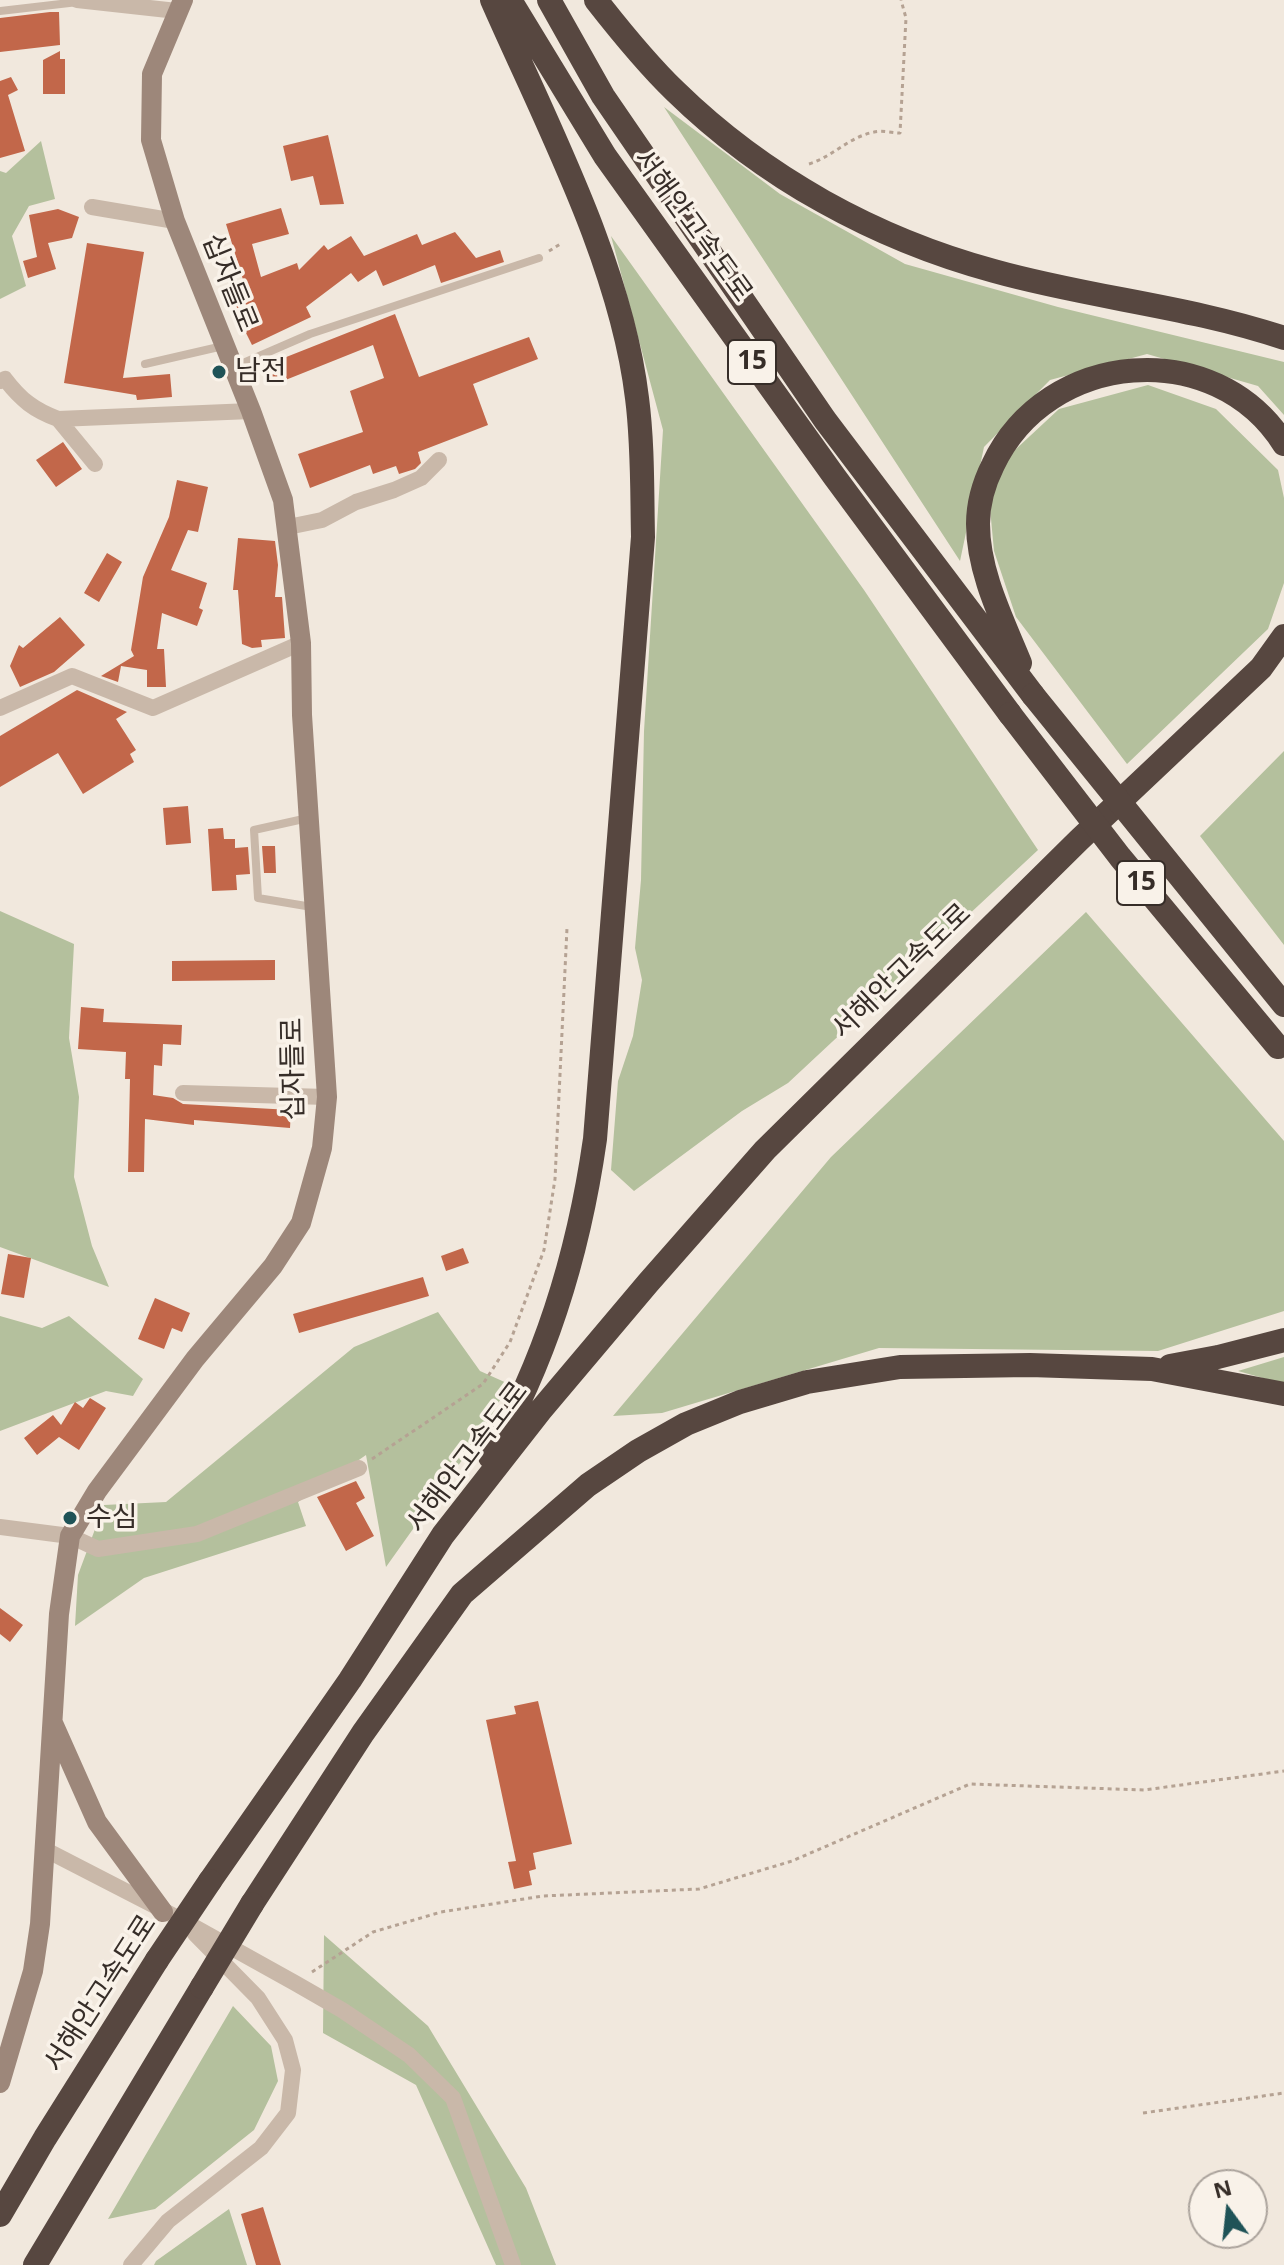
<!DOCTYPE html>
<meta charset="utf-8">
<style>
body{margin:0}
#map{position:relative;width:1284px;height:2265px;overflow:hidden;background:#f1e8dd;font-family:"Noto Sans",sans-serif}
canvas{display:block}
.north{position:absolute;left:1188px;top:2169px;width:80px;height:80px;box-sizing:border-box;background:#f9f2e9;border:2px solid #aba39c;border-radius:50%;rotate:345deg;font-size:22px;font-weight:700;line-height:32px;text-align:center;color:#362d28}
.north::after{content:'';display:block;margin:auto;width:28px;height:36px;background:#1f5357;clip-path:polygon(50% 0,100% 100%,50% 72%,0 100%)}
</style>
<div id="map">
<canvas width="1284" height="2265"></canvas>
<div class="north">N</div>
</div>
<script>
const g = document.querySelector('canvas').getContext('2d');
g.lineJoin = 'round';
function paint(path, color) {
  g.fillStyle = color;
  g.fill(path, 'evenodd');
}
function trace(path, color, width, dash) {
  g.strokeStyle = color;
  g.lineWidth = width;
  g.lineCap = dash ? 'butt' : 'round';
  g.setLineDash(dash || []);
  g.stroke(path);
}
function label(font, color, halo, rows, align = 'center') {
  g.font = font + ' "Noto Sans","Noto Sans KR",sans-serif';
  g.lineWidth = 7;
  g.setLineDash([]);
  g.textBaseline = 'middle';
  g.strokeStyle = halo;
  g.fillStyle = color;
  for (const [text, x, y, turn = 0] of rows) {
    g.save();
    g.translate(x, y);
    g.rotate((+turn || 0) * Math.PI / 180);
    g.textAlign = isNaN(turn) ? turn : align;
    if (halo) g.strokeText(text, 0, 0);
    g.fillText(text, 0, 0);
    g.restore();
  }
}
const green = new Path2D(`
 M664 107 780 194 905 264 1058 307 1284 362V415L1258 386 1147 354 1050 380 984 447 960 561Z
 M41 141 55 199 29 206 12 236 26 286 0 299V171L6 173Z
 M611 236 864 590 1038 850 788 1083 742 1111 634 1191 611 1170 618 1081 633 1036 642 980 635 948 641 880 644 731 663 430Z
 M1148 385 1216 409 1278 470 1284 498V583L1268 629 1127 764 1016 617 994 551 987 476 1059 409Z
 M1284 751V945L1200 836Z
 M0 911 74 944 69 1038 79 1097 74 1177 92 1246 109 1287 0 1247Z
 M1086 912 1284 1141V1311L1158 1351 879 1348 662 1413 613 1416 831 1157Z
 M438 1312 480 1371 509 1384 482 1432 386 1567 366 1455 298 1502 306 1526 144 1578 75 1626 78 1575 104 1505 166 1502 354 1347Z
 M0 1316 42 1328 69 1316 143 1379 133 1396 106 1391 0 1431Z
 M1284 1357V1384L1238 1371Z
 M324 1935 428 2026 526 2188 556 2265H496L416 2085 323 2033Z
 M233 2006 271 2046 278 2081 254 2130 155 2209 108 2219Z
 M229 2209 247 2265H154L156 2261Z`);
const building = new Path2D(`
 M50 12H59L60 45 0 52V18Z
 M60 51V59H65V94H43V60Z
 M11 77 18 90 8 95 25 151 0 158V81Z
 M328 135 344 204 320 205 313 176 291 181 283 146Z
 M281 208 289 234 252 244 261 277 297 263 299 270 324 245 328 250 351 236 364 256 417 234 422 245 455 232 476 258 500 250 504 262 441 283 435 265 383 286 376 270 358 282 351 273 306 307 311 317 252 345 225 291 244 283 226 224Z
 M58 209 79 217 72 238 48 243 56 269 28 278 23 261 37 257 29 215Z
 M87 243 144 252 123 378 170 374 172 397 137 400 136 395 64 383Z
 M395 314 419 377 529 337 538 359 473 384 488 425 418 452 421 463 415 469 399 474 396 466 373 474 370 465 310 488 298 454 363 432 350 391 384 378 373 345 273 385 266 365Z
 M63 442 82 469 56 487 36 460Z
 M177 480 208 487 198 532 188 530 171 570 207 583 199 608 203 610 197 626 162 613 157 649H164L166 687H147V670L121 666 118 682 101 676 134 656 131 650 143 577 169 517Z
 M238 538 275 541 278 565 275 597H282L285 638 261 640 262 647 252 648 242 644 238 590H233Z
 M107 553 122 562 99 602 84 593Z
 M60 617 85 645 54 672 20 687 10 666 19 645 23 648Z
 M77 690 127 712 116 719 136 750 130 754 134 762 83 794 58 753 0 787V736Z
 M188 806 191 843 166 845 163 808Z
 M223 828 224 839H235V848L248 847 250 874 236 875 237 890 212 891 208 829Z
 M262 846H275L276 873H264Z
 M275 960V980L172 981V961Z
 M81 1007 104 1009 103 1022 182 1025 181 1045 163 1044 162 1066 154 1065 153 1095 173 1098 183 1104 291 1110 290 1128 194 1120V1125L145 1119 144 1172H128L130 1079H125L126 1052 78 1049Z
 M463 1248 469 1263 446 1271 441 1256Z
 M8 1254 31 1258 24 1298 1 1294Z
 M423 1277 429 1296 299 1333 293 1314Z
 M155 1298 190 1313 182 1332 172 1328 164 1349 138 1339Z
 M90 1398 106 1408 79 1450 59 1437 37 1455 24 1438 53 1415 61 1425 75 1402 83 1408Z
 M356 1481 365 1498 356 1503 374 1536 346 1551 317 1497Z
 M0 1608 23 1625 10 1642 0 1634Z
 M538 1701 572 1844 533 1853 536 1869 529 1871 532 1885 514 1889 508 1862 516 1861 486 1720 516 1714 514 1706Z
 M263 2207 281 2265H256L241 2214Z`);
const path = new Path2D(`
 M809 164C832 157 849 137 874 132 882 130 892 133 900 133L906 18 901 0
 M549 251 562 243
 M372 1459 483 1384 510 1342 544 1250 555 1179 567 928
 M312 1972 373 1932 441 1912 543 1896 699 1889 792 1861 970 1784 1144 1790 1284 1771
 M1143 2113 1284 2093`);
const lane = new Path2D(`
 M0 11 78 2
 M145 364 223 346
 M234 367 310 334 539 258
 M308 818 254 830 258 898 312 907`);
const street = new Path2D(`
 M77 0 177 11
 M92 207 175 221
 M0 381 5 379C21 400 34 410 58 419L251 411
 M58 419 95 464
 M288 527 322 520 356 502 394 490 421 478 439 460
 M0 708 72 676 153 708 301 643
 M183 1093 327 1097
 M0 1527 70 1536 98 1549 197 1534 359 1468
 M46 1850 180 1919 295 1983 342 2010 409 2055 453 2098 513 2265
 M131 2265 168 2221 261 2148 288 2113 293 2070 285 2040 258 1998 195 1934`);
const secondary = new Path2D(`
 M53 1723 97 1822 163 1912
 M0 2083 33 1971 40 1924 59 1614 70 1536 97 1491 195 1359 273 1266 301 1223 322 1148 327 1097 302 715 301 643 283 500 251 411 175 221 151 140 152 74 183 0`);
const highway = new Path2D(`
 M510 0 605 156 834 476 1010 714
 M549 0 603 96 825 420 1033 695
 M596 0C621 32 646 63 675 91 764 178 876 239 994 271 1090 298 1189 306 1284 338
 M1020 663C1002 619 978 572 978 524 978 504 984 483 993 465 1047 350 1215 335 1284 444
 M1170 1366 1218 1357 1284 1340
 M490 1457C547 1359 579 1251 595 1139L643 537C642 491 643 444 637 398 621 264 546 123 492 0
 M210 1881 350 1680 443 1535 540 1411 648 1283 765 1150 1079 840 1261 668 1284 636
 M252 1904 363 1733 462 1594 588 1485 638 1451 686 1424 740 1402 807 1382 900 1367 1030 1365 1152 1369 1284 1394
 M0 2215 45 2138 157 1960
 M35 2265 202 1987`);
const highwayBridge = new Path2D(`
 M1033 695 1284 1005
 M1010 714 1120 857 1278 1047
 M157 1960 210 1881
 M202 1987 252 1904`);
const markers = [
 [219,372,8,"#1f5357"],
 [70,1518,8,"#1f5357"]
];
const shields = [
 [752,362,48],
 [1141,883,48]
];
const shieldNames = [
 ["15",752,362],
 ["15",1141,883]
];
const streetNames = [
 ["서해안고속도로",692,226,54],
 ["십자들로",229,283,68],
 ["서해안고속도로",902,972,-44],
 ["십자들로",294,1069,-91],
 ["서해안고속도로",468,1458,-53],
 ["서해안고속도로",101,1994,-57]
];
const poiNames = [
 ["남전",235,372],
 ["수심",86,1518]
];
paint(green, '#b4c09d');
paint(building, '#c2674a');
trace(path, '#b5a293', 3, [4, 4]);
trace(lane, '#c9b8a9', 8);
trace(street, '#c9b8a9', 16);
trace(secondary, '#9d877a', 20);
trace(highway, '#574740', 24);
trace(highwayBridge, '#574740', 24);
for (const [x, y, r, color] of markers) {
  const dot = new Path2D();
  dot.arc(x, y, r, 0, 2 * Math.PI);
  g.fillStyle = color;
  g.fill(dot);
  trace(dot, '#f9f2e9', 3);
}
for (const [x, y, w] of shields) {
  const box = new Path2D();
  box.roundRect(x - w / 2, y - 22, w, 44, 6);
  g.fillStyle = '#f9f2e9';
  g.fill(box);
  trace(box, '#362d28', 2);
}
label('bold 26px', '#362d28', null, shieldNames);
label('28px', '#362d28', '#f9f2e9', streetNames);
label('28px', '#362d28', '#f9f2e9', poiNames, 'left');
</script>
